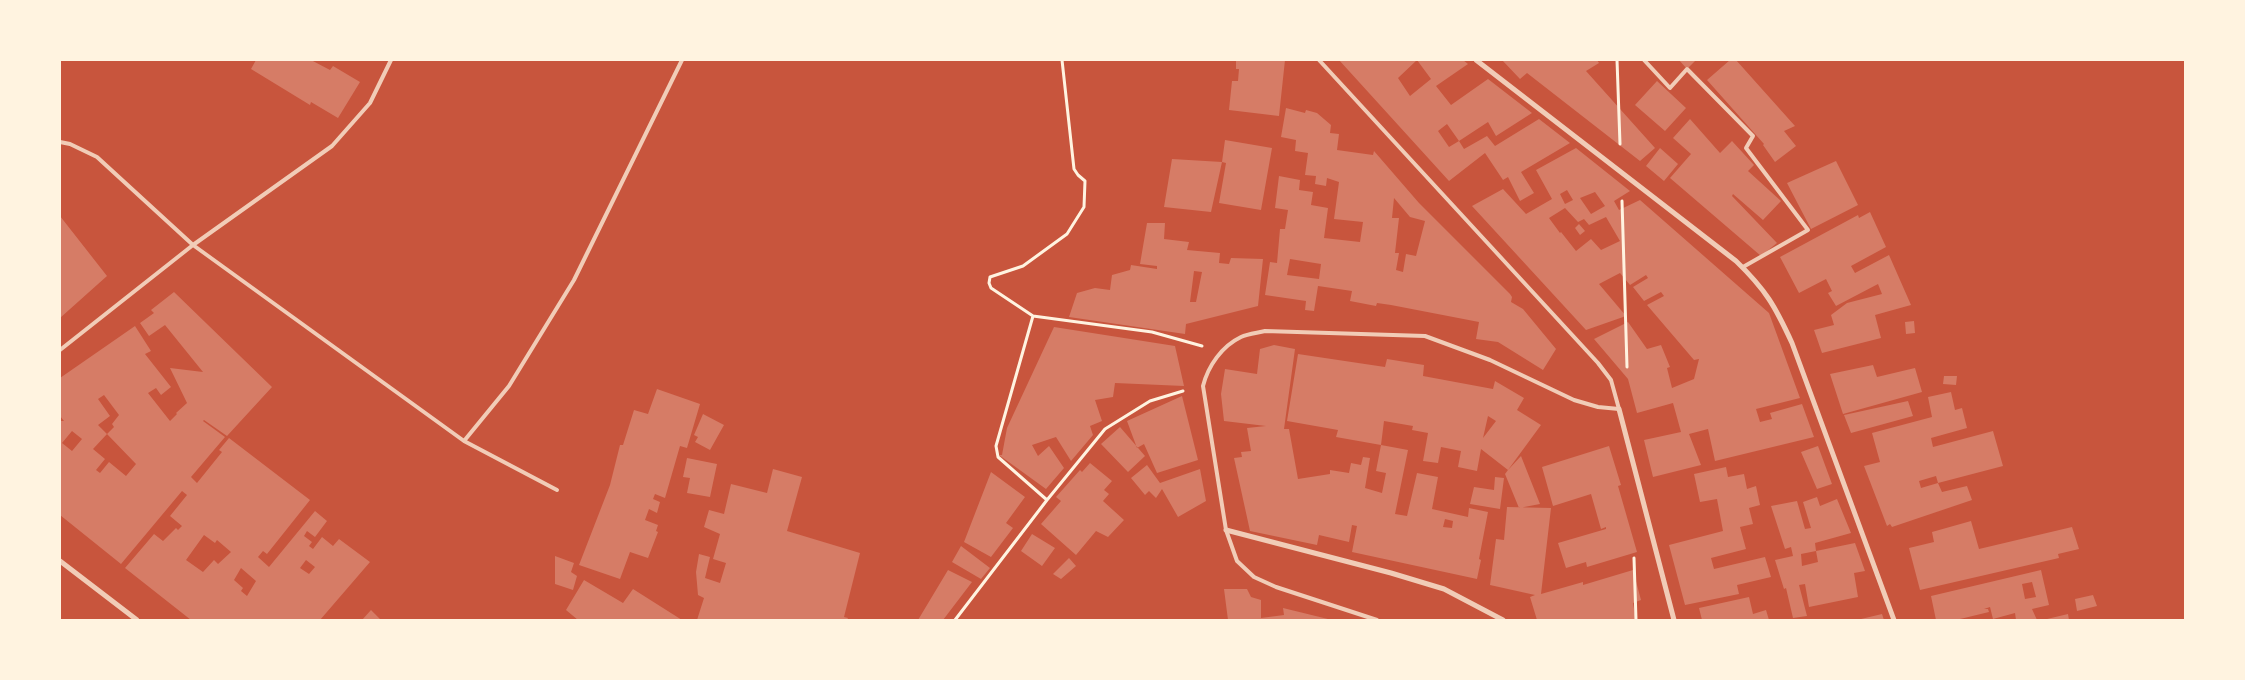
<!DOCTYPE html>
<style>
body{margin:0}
#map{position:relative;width:2245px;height:680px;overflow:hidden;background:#c8553d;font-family:"Roboto Condensed",sans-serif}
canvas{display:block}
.frame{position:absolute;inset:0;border:61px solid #fff3e0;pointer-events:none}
</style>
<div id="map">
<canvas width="2245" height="680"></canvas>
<div class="frame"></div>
</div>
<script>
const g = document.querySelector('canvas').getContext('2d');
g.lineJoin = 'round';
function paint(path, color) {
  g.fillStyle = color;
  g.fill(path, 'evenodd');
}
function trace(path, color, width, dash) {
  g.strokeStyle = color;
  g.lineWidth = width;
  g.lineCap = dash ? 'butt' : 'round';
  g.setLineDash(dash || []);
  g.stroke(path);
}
const building = new Path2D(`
 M256 60H311L330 70 333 66 360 82 338 118 311 102 310 105 251 69Z
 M1236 60H1285L1279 116 1229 110 1232 81H1238L1239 69H1236Z
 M1339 60H1463L1468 64 1436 86 1451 105 1488 79 1532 113 1496 136 1488 122 1459 141 1447 124 1438 131 1449 147 1459 141 1464 149 1487 136 1495 146 1539 119 1570 143 1521 172 1534 193 1520 201 1508 177 1503 180 1485 153 1449 181ZM1417 60 1431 79 1410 96 1398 78Z
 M1502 60H1597L1599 63 1586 71 1655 148 1640 161 1527 73 1520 79Z
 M1679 60H1696L1687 69Z
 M1730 60H1736L1795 126 1784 131 1796 146 1775 162 1763 145 1764 144 1707 80Z
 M1657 81 1686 108 1665 131 1635 105Z
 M1286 108 1305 113 1306 110 1317 113 1331 125 1330 133 1339 134 1337 150 1373 155 1374 151 1419 203 1510 294 1512 297 1511 302 1523 309 1556 349 1543 370 1498 342 1476 339 1479 322 1391 305 1377 303 1376 306 1350 301 1352 291 1318 286 1314 311 1305 310 1306 301 1265 295 1270 262 1277 263 1280 229H1285L1288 210 1275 208 1279 176 1300 180 1299 190 1313 192 1311 205 1328 208 1324 238 1360 242 1363 222 1334 219 1339 182 1327 178 1326 186 1315 184 1316 176 1305 175 1308 153 1295 151 1296 140 1281 137ZM1394 198 1410 217 1425 221 1416 256 1406 254 1403 272 1396 270 1399 253H1395L1399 218H1392ZM1290 259 1321 264 1319 279 1287 275Z
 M1690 119 1720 153 1732 141 1754 165 1748 171 1781 201 1763 220 1733 194 1732 196 1777 243 1761 256 1670 178 1691 154 1673 138Z
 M1225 140 1272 148 1261 210 1219 203 1226 163 1222 162Z
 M1576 148 1630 191 1614 201 1619 210 1640 200 1769 313 1800 398 1756 409 1760 422 1772 419 1770 413 1802 404 1814 437 1715 461 1708 429 1689 434 1701 465 1653 477 1644 440 1681 432 1673 403 1637 413 1628 379 1594 339 1628 322 1647 349 1661 345 1670 367 1667 368 1672 388 1694 379 1699 359 1694 360 1647 305 1664 296 1661 292 1644 301 1633 287 1648 278 1646 275 1630 285 1620 273 1599 284 1626 316 1586 330 1472 206 1503 189 1526 214 1552 199 1536 170ZM1567 190 1573 200 1565 204 1560 194ZM1595 192 1605 206 1591 214 1580 198ZM1565 208 1578 222 1584 219 1589 225 1606 217 1620 241 1601 250 1591 239 1576 251 1561 232 1560 233 1549 218Z
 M1660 148 1678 164 1664 181 1646 166Z
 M1172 159 1222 162 1211 212 1164 207Z
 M1836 161 1858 205 1811 229 1787 183Z
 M1870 212 1886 247 1851 266 1855 273 1889 255 1911 305 1875 315 1881 338 1822 353 1814 330 1834 325 1831 315 1847 303 1882 294 1878 284 1836 306 1828 293 1832 291 1826 279 1799 293 1780 257 1858 215 1859 218Z
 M60 216 107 276 60 318Z
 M1147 223H1165L1164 239 1189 242 1187 250 1220 253 1219 263 1229 264 1231 258 1263 259 1258 306 1186 324 1185 334 1069 317 1077 293 1095 288 1110 290 1112 275 1130 270 1131 265 1157 269V266L1140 264ZM1194 271 1202 272 1196 302H1190Z
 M1579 224 1585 231 1580 235 1575 228Z
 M174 292 272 387 227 436 204 420 203 421 225 437 191 477 197 483 222 452 219 450 229 438 310 500 267 554 263 551 258 557 269 567 315 511 327 521 315 537 307 531 304 536 312 542 309 546 313 549 322 537 333 546 339 539 370 562 320 620H191L125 568 154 534 163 541 176 528 178 530 182 526 170 516 187 495 182 491 121 564 60 515V421H64L60 416V378L135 326 151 351 145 354 171 387 161 395 156 388 148 393 170 421 177 414 176 413 187 403 170 368 203 372 165 325 149 336 140 323 154 313 151 310ZM104 395 119 415 112 424 114 427 107 434 98 425 110 416 98 399ZM72 431 82 439 72 451 62 443ZM107 434 136 464 126 476 109 462 100 473 96 470 105 459 93 449ZM204 535 215 543 217 540 231 552 218 564 214 560 203 572 186 560ZM306 560 315 567 309 574 300 568ZM241 568 256 581 247 596 241 591 243 588 234 580Z
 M1914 321 1915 333 1906 334 1905 322Z
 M1054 327 1175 346 1184 386 1115 383 1113 397 1095 400 1102 421 1090 426 1093 435 1071 461 1056 437 1032 445 1038 456 1049 446 1064 468 1046 489 999 455H1002L1007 428Z
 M1274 345 1295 349 1284 429H1289L1298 479 1330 474V470L1349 473 1351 463 1361 465 1363 457 1370 458 1365 488 1382 493 1386 473 1376 471 1381 445 1408 450 1395 514 1407 516 1417 473 1438 477 1432 509 1468 517 1469 508 1488 512 1479 559 1481 560 1477 579 1352 552 1357 526 1352 525 1349 542 1319 535 1317 545 1250 531 1234 458 1242 457 1241 452 1251 451 1247 428 1266 426 1224 421 1221 394 1225 369 1257 374 1260 349ZM1445 519 1453 521 1452 528 1443 527Z
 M1298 354 1385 367 1387 359 1424 365 1423 376 1493 389 1495 381 1524 398 1517 410 1541 425 1508 470 1521 456 1540 504 1519 508 1505 474 1508 470 1481 449 1477 471 1458 467 1461 451 1441 447 1438 463 1423 461 1428 433 1412 430 1413 426 1384 421 1381 445 1336 437 1338 430 1287 421ZM1488 416 1496 421 1483 438Z
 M1873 365 1877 377 1915 368 1922 392 1843 414 1830 374Z
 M1944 376H1957L1956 385 1943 384Z
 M657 389 700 404 687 448 680 446 665 498 655 494 653 499 660 502 657 513 649 509 645 520 658 525 656 531 658 532 648 558 630 552 620 579 579 565 610 485 620 445H623L634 410 648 414Z
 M1951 392 1955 410 1962 408 1967 428 1931 438 1933 447 1993 431 2003 466 1938 483 1936 476 1919 481 1921 488 1938 483 1942 492 1967 486 1972 500 1892 527 1890 524 1887 526 1864 466 1880 462 1872 433 1932 417 1928 397Z
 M1182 396 1198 460 1157 473 1144 444 1137 448 1127 421Z
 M1908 401 1913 416 1851 433 1844 415Z
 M703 414 724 425 710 450 695 442 698 437 694 435Z
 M1120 427 1145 456 1128 472 1101 444Z
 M1609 446 1621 485 1618 486 1637 552 1587 567 1586 562 1566 568 1558 543 1606 529V527L1601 529 1591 494 1553 506 1542 467Z
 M1818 446 1832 484 1817 489 1801 452Z
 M687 458 717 464 710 497 687 493 690 478 683 477Z
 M1090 463 1112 481 1104 490 1109 494 1103 501 1124 520 1108 537 1096 531 1076 555 1041 524 1061 501 1056 497 1080 470 1082 472Z
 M1147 465 1160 483 1200 469 1206 501 1178 517 1162 489 1156 498 1149 491 1145 495 1131 478Z
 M1726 467 1728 477 1744 474 1747 489 1756 486 1760 505 1749 508 1753 524 1740 527 1746 549 1711 558 1714 569 1765 557 1771 577 1737 585 1739 594 1685 605 1669 545 1723 531 1717 499 1700 502 1694 474Z
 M773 469 802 477 787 531 860 553 844 617 848 618 847 620H697L704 598 698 595 696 572 699 554 710 557 705 578 720 583 726 563 713 559 720 534 704 527 709 510 724 514 731 484 767 493Z
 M991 472 1025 497 1006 523 1013 528 991 557 964 542Z
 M1495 477 1504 478 1500 509 1470 504 1474 487 1494 490Z
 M1817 497 1820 506 1837 499 1851 533 1815 543 1816 551 1801 554 1802 566 1818 562 1816 551 1855 543 1865 571 1854 573 1858 597 1809 607 1805 584 1799 585 1807 616 1793 618 1786 588 1784 589 1775 560 1793 556 1791 547 1785 549 1771 506 1797 501 1805 529 1811 528 1803 502Z
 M1507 507 1551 508 1541 594 1583 582V585L1633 570 1641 600 1633 603 1636 620H1537L1530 597 1535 595 1490 585 1496 539 1504 540Z
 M1971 521 1979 549 2072 527 2079 549 2058 554 2059 558 1920 590 1909 548 1934 542 1932 532Z
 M1032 534 1055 548 1042 566 1021 551Z
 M961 546 990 568 981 579 952 562Z
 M555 556 574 563 571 572 577 576 573 590 555 584Z
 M1069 558 1076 566 1061 579 1053 574Z
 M948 570 972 582 943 620H918Z
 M2041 570 2049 605 2032 609 2037 620H2016L2015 613 1993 619 1990 607 1984 609H1988L1989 612 1956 620H1936L1931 596ZM2032 582 2036 597 2025 599 2022 584Z
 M584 580 623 603 633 589 682 620H578L566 610Z
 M1224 589H1247L1251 597 1261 600V618L1284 615 1283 608 1332 620H1228Z
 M2093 595 2097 606 2077 611 2075 599Z
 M1749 597 1753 614 1766 610 1769 620H1702L1699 608Z
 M371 610 381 620H362Z
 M1882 614 1884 620H1861V619Z
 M2068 614 2069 620H2047V619Z`);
const path = new Path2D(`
 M1617 60 1620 144
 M1622 201 1627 367
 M1033 316 1152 332 1202 346
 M1047 500 998 457 996 446 1033 316 991 288 989 283 990 277 1023 266 1067 234 1084 207 1085 181 1078 175 1074 169 1062 60
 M1634 558 1636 620
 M955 620 1047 500 1105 429 1150 401 1183 391`);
const service = new Path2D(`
 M1319 60 1598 363 1611 380 1619 409 1598 407 1574 400 1490 360 1425 336 1265 331C1257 333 1248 334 1241 337 1222 346 1208 366 1203 386L1226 530 1237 561 1254 577 1276 587 1377 620
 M1644 60 1670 88 1687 69 1753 136 1746 148 1808 230 1743 267
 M60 142 70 144 97 157 193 245 464 441 557 490
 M60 350 193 245 332 146 370 103 391 60
 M464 441 509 386 574 280 682 60`);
const minor = new Path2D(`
 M1476 60 1736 261C1766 290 1775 306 1792 343L1894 620
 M1619 409 1674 620
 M1226 530 1391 573 1444 589 1503 620
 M60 561 137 620`);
paint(building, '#d67c66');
trace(path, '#fff3e0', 3);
trace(service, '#f1ccb7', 4);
trace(minor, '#f1ccb7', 5);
</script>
